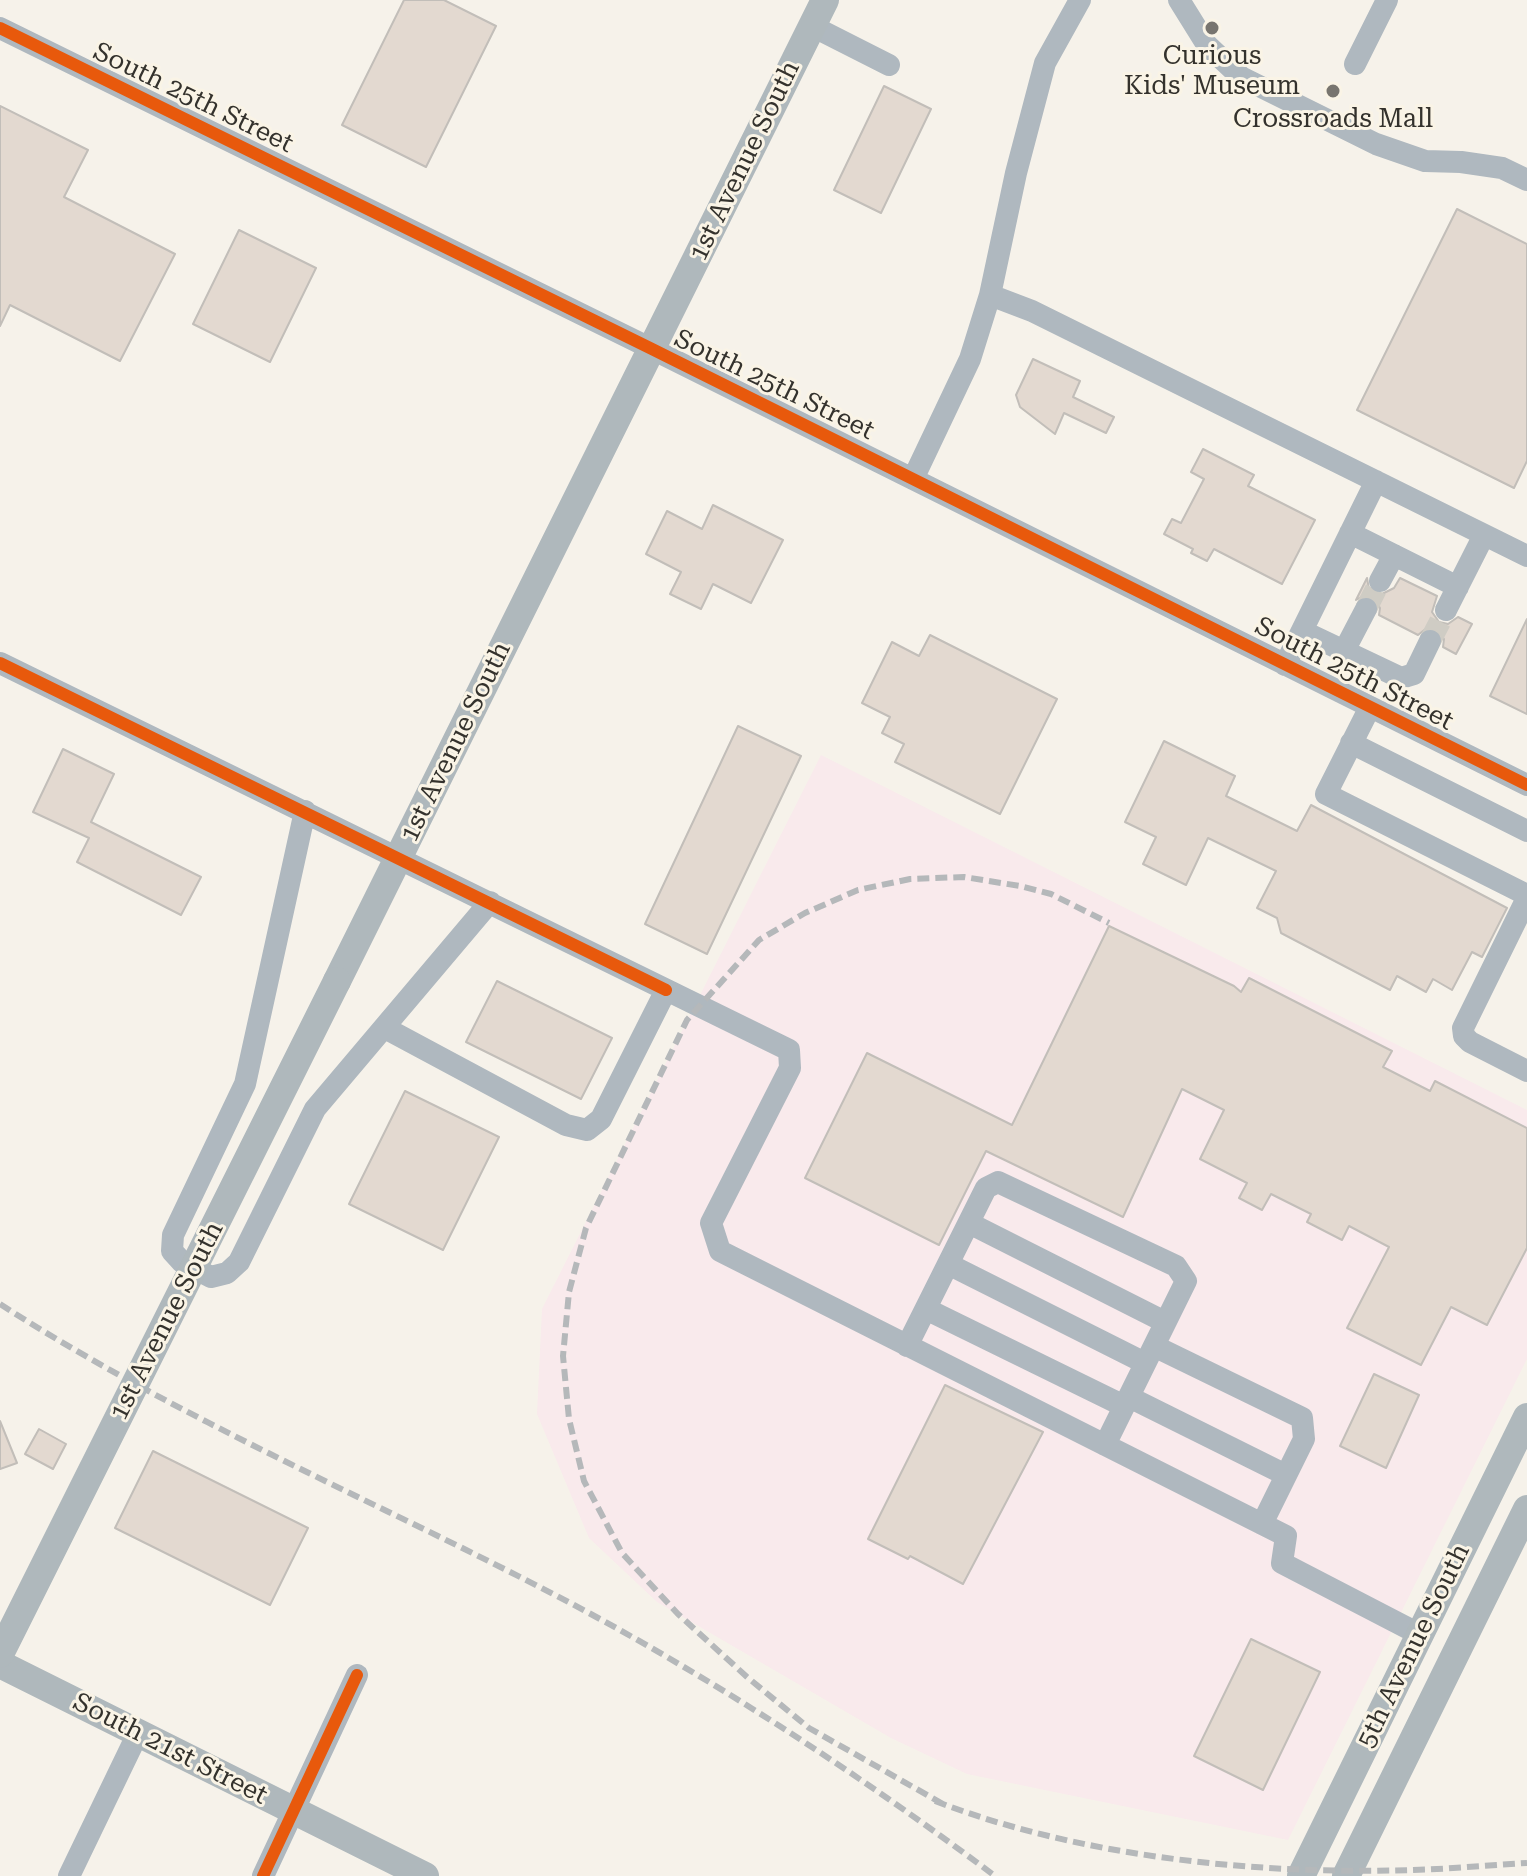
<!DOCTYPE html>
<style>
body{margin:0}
canvas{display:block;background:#f6f2ea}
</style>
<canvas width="1527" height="1876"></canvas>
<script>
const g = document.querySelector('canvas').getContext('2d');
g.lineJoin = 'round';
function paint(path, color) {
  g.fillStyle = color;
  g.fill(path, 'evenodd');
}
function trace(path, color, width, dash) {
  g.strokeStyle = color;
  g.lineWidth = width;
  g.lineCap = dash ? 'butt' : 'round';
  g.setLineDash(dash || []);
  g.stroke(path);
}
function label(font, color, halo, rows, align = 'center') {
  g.font = font + ' "Roboto Serif",serif';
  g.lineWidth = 6;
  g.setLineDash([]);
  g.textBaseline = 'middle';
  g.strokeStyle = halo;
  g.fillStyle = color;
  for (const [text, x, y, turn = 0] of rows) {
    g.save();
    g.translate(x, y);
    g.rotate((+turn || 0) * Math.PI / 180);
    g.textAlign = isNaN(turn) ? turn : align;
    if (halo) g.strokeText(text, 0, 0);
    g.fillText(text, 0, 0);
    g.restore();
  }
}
const industrial = new Path2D(`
 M821 755 1527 1110V1359L1288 1840 967 1774 891 1738 657 1602 589 1538 537 1414 542 1309Z`);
const building = new Path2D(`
 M404 0H444L496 26 426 167 342 125Z
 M884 86 931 109 881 213 834 190Z
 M0 106 88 150 64 197 175 254 120 361 10 305 0 326Z
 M1457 209 1527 244V461L1514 488 1357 410Z
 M239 230 316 268 270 362 193 324Z
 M1033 359 1080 381 1073 397 1114 417 1106 433 1064 413 1055 434 1020 407 1016 395Z
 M1203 449 1254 475 1248 486 1315 520 1282 584 1214 549 1207 561 1191 553 1193 549 1164 534 1172 519 1181 523 1204 479 1191 472Z
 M713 505 783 540 751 603 713 584 701 609 670 594 681 572 646 554 667 511 702 529Z
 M1367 578 1369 589 1380 595 1394 588 1400 578 1437 596 1432 612 1439 622 1448 624 1458 617 1472 624 1456 654 1443 647 1444 639 1437 629 1428 627 1418 635 1379 615 1380 608 1373 597 1365 595 1356 600Z
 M1527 619V714L1490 696Z
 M930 635 1057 699 1000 814 895 762 904 744 882 733 890 717 862 703 892 642 919 656Z
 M738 726 801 756 707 954 645 924Z
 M1164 741 1235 776 1226 796 1297 831 1311 805 1507 908 1482 957 1472 952 1452 990 1433 979 1426 992 1397 976 1390 990 1281 933 1277 918 1257 908 1276 871 1208 838 1186 885 1143 864 1156 837 1125 822Z
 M63 749 114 774 91 822 201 877 181 915 77 862 89 838 33 812Z
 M1109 926 1234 986 1241 992 1249 978 1392 1051 1383 1067 1430 1091 1435 1081 1527 1128V1248L1487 1325 1451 1307 1421 1365 1347 1328 1389 1247 1349 1226 1342 1240 1307 1222 1311 1214 1271 1194 1262 1210 1239 1198 1247 1183 1200 1159 1224 1110 1182 1089 1123 1217 986 1151 939 1245 805 1178 867 1053 1012 1125Z
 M497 981 612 1038 581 1099 466 1042Z
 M405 1091 499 1137 443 1250 349 1204Z
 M1374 1374 1419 1395 1386 1468 1340 1446Z
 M945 1385 1043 1432 963 1584 910 1556 908 1559 868 1539Z
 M0 1421 17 1463 0 1469Z
 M39 1429 66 1444 53 1469 25 1454Z
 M153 1451 308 1528 270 1605 115 1528Z
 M1251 1639 1320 1672 1263 1790 1194 1756Z`);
const minorTunnel = new Path2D(`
 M1366 609 1380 581
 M1430 641 1446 610`);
const minor = new Path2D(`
 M1179 0 1207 45 1241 77 1376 144 1425 161 1461 162 1502 168 1527 180
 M812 26 889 65
 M0 28 652 349 1527 785
 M1355 64 1387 0
 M990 295 1032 311 1527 556
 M913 479 970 359 990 295 1016 173 1045 63 1080 0
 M1350 533 1458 587
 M1380 581 1394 555
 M1446 610 1484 535
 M1302 631 1401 678 1414 674 1430 641
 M1344 651 1366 609
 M0 663 789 1050 790 1068 711 1223 720 1251 1286 1536 1282 1563 1419 1634
 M1285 665 1376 481
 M1370 707 1326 794 1527 895
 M1351 743 1527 831
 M305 811 245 1084 173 1235 172 1251 182 1262 211 1277 227 1273 239 1262 315 1109 490 902
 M1527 898 1463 1028 1464 1036 1470 1042 1527 1071
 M385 1028 566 1125 587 1130 601 1119 666 990
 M969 1223 1165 1322
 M948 1264 1145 1363
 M926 1309 1124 1406
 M907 1346 986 1188 998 1182 1176 1266 1186 1281 1105 1445
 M1154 1346 1302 1418 1304 1439 1262 1524
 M1129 1397 1286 1475
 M69 1876 138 1733
 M263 1876 357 1675`);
const major = new Path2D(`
 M337 981 825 0
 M0 1664 425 1876
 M1301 1876 1527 1417
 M1346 1876 1527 1509`);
const rail = new Path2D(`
 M0 1304C177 1418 371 1499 557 1596 708 1675 859 1774 995 1876
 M935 1801C1080 1857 1257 1875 1412 1870 1450 1869 1489 1865 1527 1863
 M943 1804 809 1728 747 1677 678 1614 622 1553 584 1481 569 1419 563 1356 569 1292 586 1228 687 1020 759 940 805 913 858 890 910 879 964 877 1020 886 1051 894 1109 923`);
const majorBridge = new Path2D(`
 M0 1654 337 981`);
const cycleway = new Path2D(`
 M0 28 652 349 1527 785
 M0 663 666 990
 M263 1876 357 1675`);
const markers = [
 [1212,28,8,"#78756f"],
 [1333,91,8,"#78756f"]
];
const poiNames = [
 ["Curious",1212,56],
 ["Kids' Museum",1212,86],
 ["Crossroads Mall",1333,119]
];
const streetNames = [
 ["South 25th Street",193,98,26],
 ["1st Avenue South",745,161,-64],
 ["South 25th Street",774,385,26],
 ["South 25th Street",1354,674,27],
 ["1st Avenue South",456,742,-64],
 ["1st Avenue South",167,1321,-63],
 ["5th Avenue South",1414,1646,-64],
 ["South 21st Street",170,1749,27]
];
paint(industrial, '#f9eaec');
paint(building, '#e3d9d0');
trace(building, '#c2beb9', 2);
trace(minorTunnel, '#cfccc4', 22, [22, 11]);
trace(minor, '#afb8bf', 22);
trace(major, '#afb8bc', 28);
trace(rail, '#b5b8ba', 6, [12, 6]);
trace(majorBridge, '#afb8bc', 28);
trace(cycleway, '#e8590c', 12);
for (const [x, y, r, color] of markers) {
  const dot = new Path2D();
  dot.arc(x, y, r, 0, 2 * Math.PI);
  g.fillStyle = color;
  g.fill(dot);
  trace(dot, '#faf4e6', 3);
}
label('26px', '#34322d', '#faf4e6', poiNames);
label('26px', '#34322d', '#faf4e6', streetNames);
</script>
